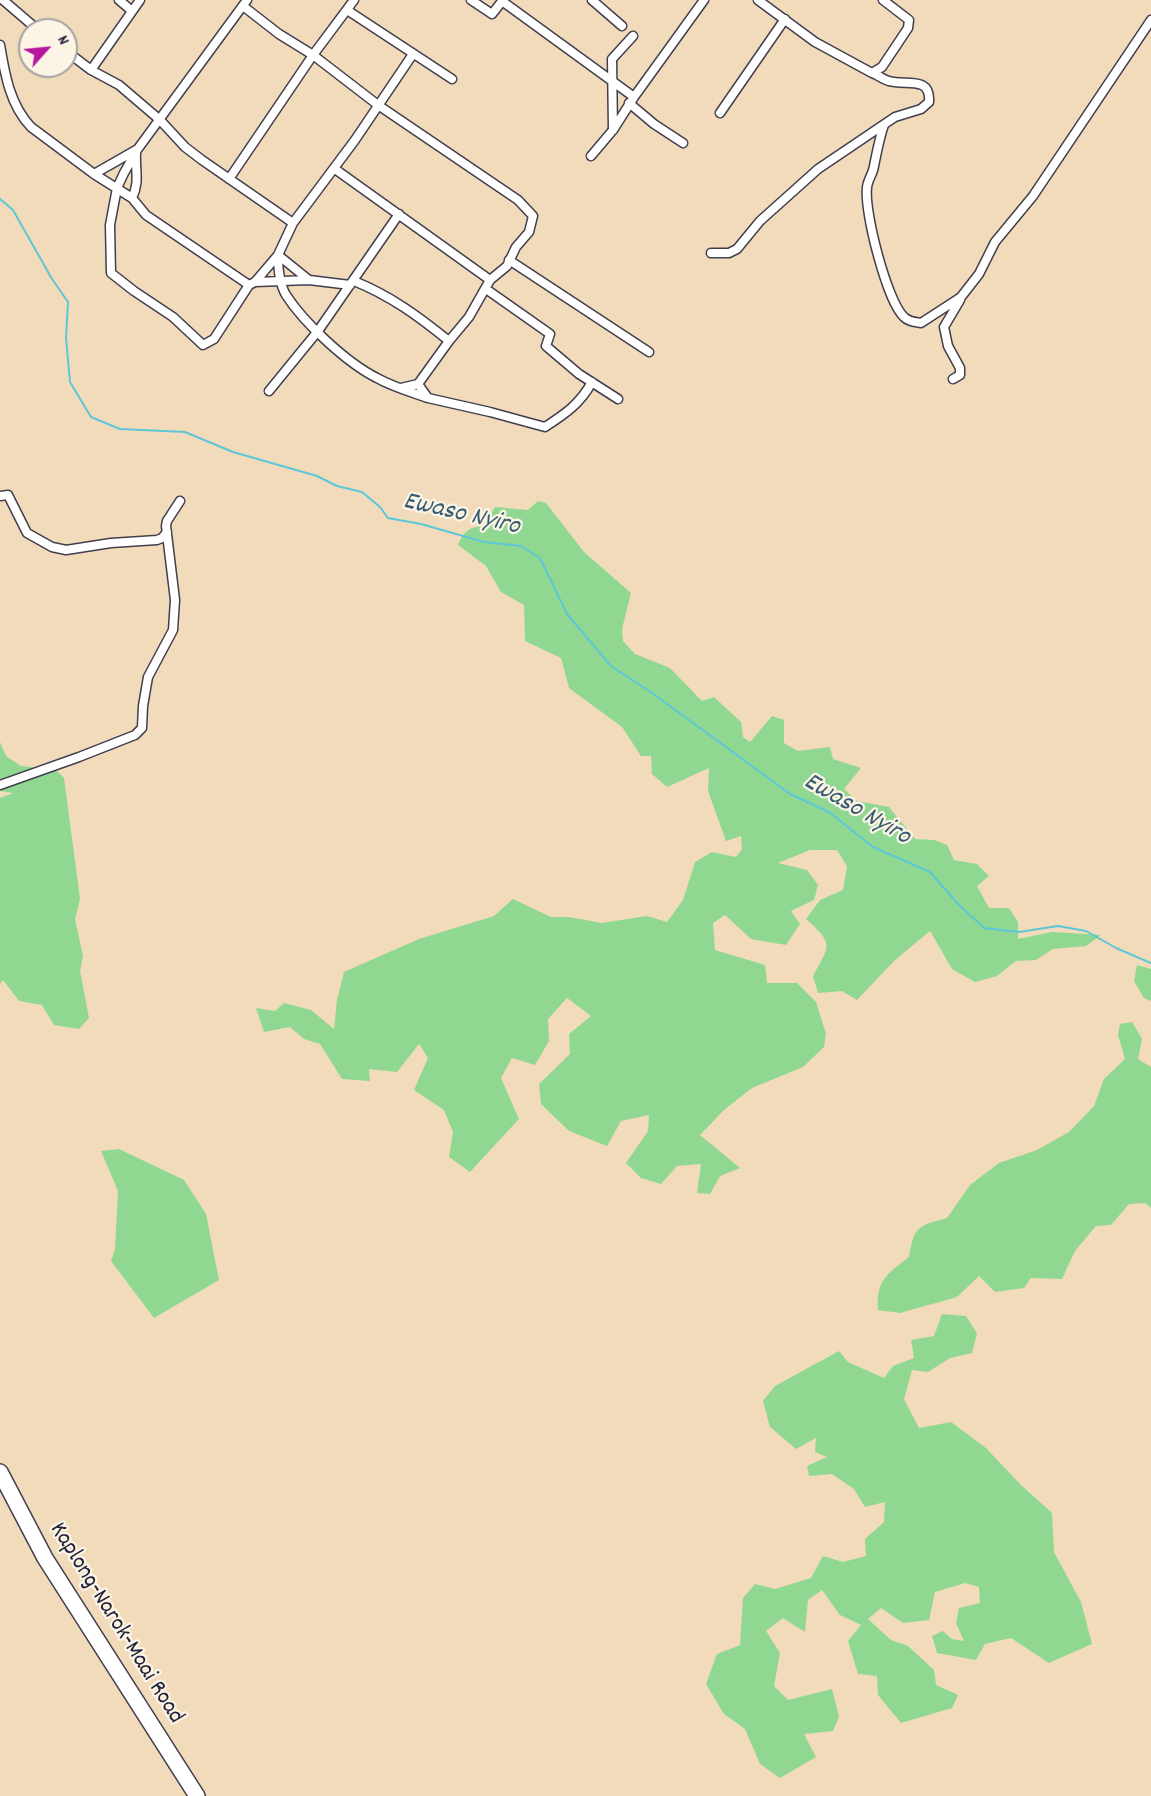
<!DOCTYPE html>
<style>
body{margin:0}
#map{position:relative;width:1151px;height:1796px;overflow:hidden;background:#f1dbba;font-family:Dekko,sans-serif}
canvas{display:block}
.north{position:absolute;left:18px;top:18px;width:60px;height:60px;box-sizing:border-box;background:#fcf5e5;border:2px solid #a5a1a1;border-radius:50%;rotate:63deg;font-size:16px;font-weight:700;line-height:24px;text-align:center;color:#22223b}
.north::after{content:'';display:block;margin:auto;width:21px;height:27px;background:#b5179e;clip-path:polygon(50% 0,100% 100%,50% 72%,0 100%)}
</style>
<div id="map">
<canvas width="1151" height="1796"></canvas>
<div class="north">N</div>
</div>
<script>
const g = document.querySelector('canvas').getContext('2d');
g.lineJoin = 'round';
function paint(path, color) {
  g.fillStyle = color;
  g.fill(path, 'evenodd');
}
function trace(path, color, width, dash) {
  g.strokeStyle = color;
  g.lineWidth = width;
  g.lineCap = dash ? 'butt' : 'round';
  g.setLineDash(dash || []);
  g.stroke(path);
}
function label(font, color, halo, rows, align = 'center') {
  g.font = font + ' Dekko,sans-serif';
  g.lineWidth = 4.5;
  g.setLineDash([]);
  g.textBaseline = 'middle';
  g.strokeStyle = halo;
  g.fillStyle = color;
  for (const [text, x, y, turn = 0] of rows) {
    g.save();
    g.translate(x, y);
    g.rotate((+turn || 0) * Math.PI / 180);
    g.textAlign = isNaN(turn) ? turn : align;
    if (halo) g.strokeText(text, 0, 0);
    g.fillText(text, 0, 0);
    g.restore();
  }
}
const green = new Path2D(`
 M538 501 546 503 584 552 631 593 622 629 623 641 635 654 670 668 702 701 714 697 741 722 743 737 750 742 772 716 784 720V743L798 751 830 747 833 759 861 768 844 789 857 801 889 807 915 839 934 840 947 845 954 860 977 864 989 876 977 886 989 908H1009L1018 922V939L1052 932 1101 935 1086 946 1053 949 1036 960 1016 961 997 976 975 982 952 969 930 931 895 960 857 1000 842 991 818 993 813 976C830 945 834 944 806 919L820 900 843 890 847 866 837 850H810L778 863 807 870 818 885 814 900 791 911 800 924 786 945 751 939 725 915 713 923 715 950 765 965 767 983H797L816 1002 826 1034 824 1047 803 1067 752 1088 724 1110 700 1135 740 1168 720 1176 710 1194 697 1193 701 1164 677 1166 661 1184 641 1178 626 1163 648 1131 649 1115 621 1121 607 1146 569 1131 541 1104 539 1084 570 1054 569 1034 591 1016 567 998 548 1019 549 1041 535 1065 512 1058 501 1078 519 1119 470 1172 449 1157 453 1132 444 1110 414 1090 428 1058 419 1044 397 1072 369 1069 370 1081 342 1079 320 1044 304 1039 290 1027 264 1032 256 1008 275 1011 284 1003 311 1010 334 1029 337 1000 344 972 419 939 494 916 513 899 551 917H569L602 923 647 916 667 922 683 900 695 862 712 852 736 857 742 849 741 836 726 841 708 791 709 768 667 787 652 774 651 756H641L622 727 569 688 561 658 525 641 524 605 501 592 486 566 458 545C464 531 469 527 484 526L495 507 528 510Z
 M0 742 6 756 21 766 56 770 64 778 80 899 75 919 83 956 80 971 89 1018 79 1029 54 1025 42 1005 19 1001 3 980 0 984V798L13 793 0 791Z
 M1137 965 1151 969V1001L1144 998 1134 981Z
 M1132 1022 1142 1039 1138 1059 1151 1067V1208L1145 1203 1129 1204 1111 1225 1096 1226 1075 1251 1062 1279 1031 1278 1024 1288 995 1292 979 1276 957 1297 900 1313 878 1310C876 1280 887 1274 909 1257 914 1226 918 1226 947 1218L970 1185 999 1163 1037 1150 1069 1132 1094 1106 1104 1079 1125 1059 1118 1035 1120 1024Z
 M119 1149 184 1180 206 1214 219 1280 154 1318 111 1261 115 1249 118 1191 101 1151Z
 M942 1314 966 1316 977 1333 972 1353 950 1358 928 1372 912 1370 904 1399 919 1428 951 1422 986 1448 1021 1485 1052 1513 1054 1552 1081 1602 1092 1644 1049 1663 1011 1638 985 1644 976 1660 937 1653 932 1636 943 1631 952 1639 964 1641 956 1623 959 1608 980 1603 979 1587 965 1583 935 1592 929 1620 903 1623 881 1608 868 1619 891 1640 908 1646 934 1670 936 1685 958 1695 952 1708 901 1723 878 1695 877 1676 858 1674 848 1641 861 1625 840 1615 822 1590 808 1600 805 1632 783 1618 766 1631 780 1653 774 1686 788 1700 832 1689 839 1717 833 1731 804 1734 816 1757 780 1778 760 1764 745 1729 724 1714 706 1684 717 1654 740 1645 743 1598 755 1584 775 1589 811 1578 823 1556 843 1562 866 1556 865 1539 884 1522 885 1502 865 1507 854 1489 832 1474 809 1476 807 1466 827 1457 815 1452 816 1438 796 1449 770 1427 763 1401 775 1386 839 1351 848 1362 884 1378 893 1366 914 1358 911 1340 934 1336Z`);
const stream = new Path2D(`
 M0 199 13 210 52 279 68 302 66 338 70 382 91 417 120 429 185 432 233 452 317 476 337 486 362 492 380 507 388 518 421 524 484 542 521 546 540 558 567 614 611 666 655 695 790 794 829 812 873 847 930 872 958 904 984 928 1019 932 1058 926 1086 931 1116 948 1151 963`);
const street = new Path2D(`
 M3 0 38 30
 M119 0 132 11
 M247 0 137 150 124 173 117 188 110 225 111 273 134 291 173 317 203 345 214 339 249 285
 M471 0 492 14 503 0
 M592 0 622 26
 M758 0 815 42 872 73 882 67 908 28 909 20 883 0
 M502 1 634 97 704 0
 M243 6 279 34 313 55 378 105 518 200 533 216 529 232 516 247 507 266 490 280 469 317 449 341 418 384 401 388
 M347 10 452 79
 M0 45C5 75 10 105 31 127L94 174 132 198 146 215 249 285 255 282 278 255 293 223 355 140 413 54
 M66 51 91 70 119 85 160 120 185 147 202 160 293 223
 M91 70 140 0
 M629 103 654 124 683 143
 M720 113 785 19
 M884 125C879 139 877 152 874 166 873 174 867 181 867 188 864 212 887 301 904 317 909 322 915 322 921 323L961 297 979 274 995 242 1033 196 1151 20
 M613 130 612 59 633 36
 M591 156 613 130 634 97
 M335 169 490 280
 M94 174 136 150
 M229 179 313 55 354 0
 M132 198C140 182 135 170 136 154
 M711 253H729L737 249 760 221 818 169 895 117 921 109 929 102C931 75 905 86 889 81 884 80 878 75 872 73
 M278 255C278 269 279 283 286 295 304 323 347 363 377 378 393 387 411 392 428 398
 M278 255 309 280 350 285
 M509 260 649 352
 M354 281C391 296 418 316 449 341
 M255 282 309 280
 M486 289 550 334 546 346 579 374 618 399
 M953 379 960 375V368L948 346 944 327 960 300
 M418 384 428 398 490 412 545 427C565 414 580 404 592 382
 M269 391 318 331 399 214
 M0 496 8 495 27 533 52 547 66 550 111 543 157 540 162 538 167 532
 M0 785 79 757 135 735 142 728 143 706 148 677 173 630 175 600 166 526 167 521 180 501`);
const highway = new Path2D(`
 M0 1472 45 1558 197 1796`);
const streetNames = [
 ["Kaplong-Narok-Maai Road",115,1624,58]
];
const waterNames = [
 ["Ewaso Nyiro",461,516,13],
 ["Ewaso Nyiro",856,811,30]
];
paint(green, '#90d892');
trace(stream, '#5dc7d7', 2);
trace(street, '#413e4e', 11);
trace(highway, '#413e4e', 18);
trace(street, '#fff', 8);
trace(highway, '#fff', 15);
label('24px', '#22223b', '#fcf5e5', streetNames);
label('italic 26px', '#375c72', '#fcf5e5', waterNames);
</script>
